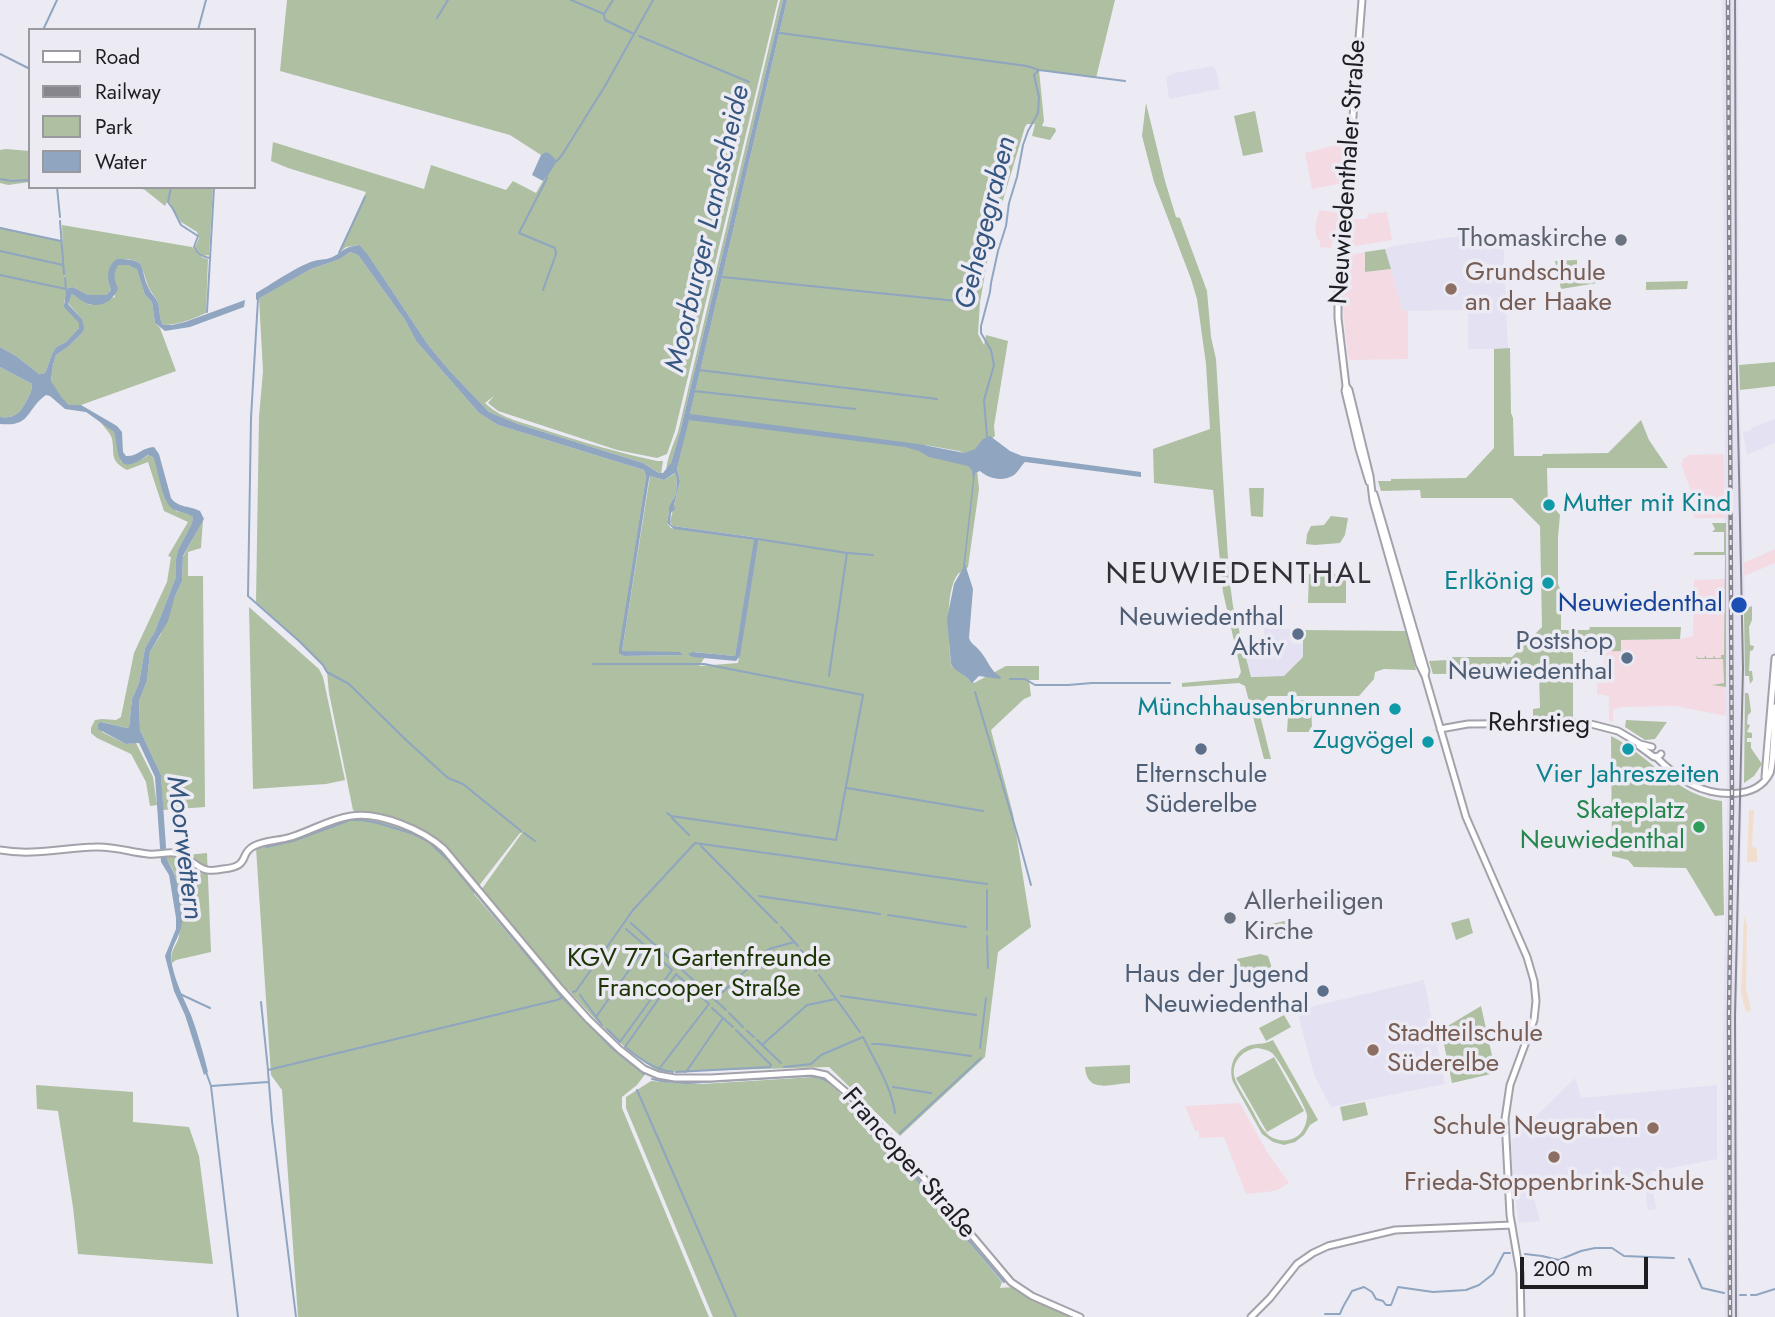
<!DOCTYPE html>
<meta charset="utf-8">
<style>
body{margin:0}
#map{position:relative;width:1775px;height:1317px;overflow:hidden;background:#ecebf4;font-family:Jost,sans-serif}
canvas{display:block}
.legend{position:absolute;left:28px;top:28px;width:228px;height:161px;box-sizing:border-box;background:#ecebf4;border:2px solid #9a99a0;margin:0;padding:9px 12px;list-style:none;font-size:21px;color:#1e1d21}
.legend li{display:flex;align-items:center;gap:14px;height:35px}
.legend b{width:35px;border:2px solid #9a99a0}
.scale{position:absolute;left:1520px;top:1257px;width:128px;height:32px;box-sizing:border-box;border:4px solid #1e1d21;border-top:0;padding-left:9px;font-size:21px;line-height:24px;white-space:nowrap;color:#1e1d21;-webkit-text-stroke:5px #ecebf4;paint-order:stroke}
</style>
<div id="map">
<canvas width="1775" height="1317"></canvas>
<ul class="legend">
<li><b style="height:9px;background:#fff"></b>Road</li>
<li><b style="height:9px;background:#87868c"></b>Railway</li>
<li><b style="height:19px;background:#aebfa2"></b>Park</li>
<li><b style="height:19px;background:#8fa5c0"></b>Water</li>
</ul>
<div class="scale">200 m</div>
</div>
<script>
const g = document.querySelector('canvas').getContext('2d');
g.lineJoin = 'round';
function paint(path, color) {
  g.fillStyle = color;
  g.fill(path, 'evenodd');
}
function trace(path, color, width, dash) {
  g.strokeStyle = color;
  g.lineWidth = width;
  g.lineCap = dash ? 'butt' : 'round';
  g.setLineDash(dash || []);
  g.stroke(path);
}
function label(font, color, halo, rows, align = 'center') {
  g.font = font + ' Jost,sans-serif';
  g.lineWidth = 7;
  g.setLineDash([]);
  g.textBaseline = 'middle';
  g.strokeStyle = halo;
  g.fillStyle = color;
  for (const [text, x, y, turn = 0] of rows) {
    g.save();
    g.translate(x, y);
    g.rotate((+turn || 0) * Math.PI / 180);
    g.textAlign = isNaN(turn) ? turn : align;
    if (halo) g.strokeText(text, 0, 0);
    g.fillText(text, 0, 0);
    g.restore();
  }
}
const commercial = new Path2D(`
 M1344 143 1343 183 1312 189 1305 153Z
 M1319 210 1340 213 1331 248 1320 247V242L1316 236 1315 229Z
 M1387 212 1392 240 1356 246 1349 239 1352 219H1367L1368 214Z
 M1365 252V272L1391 269 1403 311H1408V359L1351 360 1348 358 1343 310V279L1346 258 1348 255Z
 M1724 454 1725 518H1694V499L1681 464 1684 458 1690 455Z
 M1775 549V563L1744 576V563Z
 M1725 579 1726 716 1675 706 1623 707 1613 709V722L1609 720V696L1597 694V683L1604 682V651H1621V640L1680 639 1693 636 1694 580Z
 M1240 1103 1267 1152 1289 1183 1275 1191 1246 1194 1224 1137 1199 1138V1131H1195L1185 1106Z`);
const industrial = new Path2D(`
 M1749 810H1754L1752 846 1757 849V862H1747Z
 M1744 916 1747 925 1746 989 1751 1010 1746 1012 1741 993Z`);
const built = new Path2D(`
 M1722 0H1738L1739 359 1745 608V693L1737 1016 1739 1317H1725L1723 1038 1727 802Z
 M1212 66 1216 69 1220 89 1169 99 1166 77 1175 73Z
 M1503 233 1508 349H1468V310L1403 311 1385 249 1393 246 1474 234Z
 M1775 419V443L1747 455 1743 432 1751 431V428Z
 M1267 627 1268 629H1290V641L1294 643 1303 644V657L1284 676H1251L1247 659H1264V628Z
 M1424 980 1445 1084 1331 1107 1314 1075 1297 1010Z
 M1575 1078 1581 1098 1717 1085V1159L1651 1172 1656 1209 1648 1210 1643 1175 1602 1182 1600 1174 1580 1179 1576 1175 1531 1186 1540 1221 1519 1223 1513 1185 1511 1141Z`);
const green = new Path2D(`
 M287 0H778L675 431 667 454 657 458 617 450 498 411 488 403 494 396 485 403C501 419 525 423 545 430 582 442 619 453 657 461H663L661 474 643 463 518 424 489 412 449 370 429 346 369 256 360 245 346 247 339 253 366 192 288 168 271 161 273 142 424 189 431 165 506 190 513 181 536 193 543 181 547 177 545 152 541 155 510 135 280 71Z
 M780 0H783L680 432 671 463 666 472C667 458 673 445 678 432Z
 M787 0H1115L1096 78 1039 70 1044 121 1042 126 1055 128 1056 131 1050 140 1032 136 1035 124H1027L1025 127 991 240 980 302 978 334 984 345 986 335 1008 341 994 426 995 436 969 455 959 451 925 445 977 469 979 489 968 567C967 568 959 573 958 574 944 592 949 643 951 665L974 683 1006 666H1039V680H1029L1031 696 1024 699 991 730 1013 814 1031 927 998 952 985 1057 900 1136 829 1067 660 1072C624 1051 597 1022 569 991L561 986 481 890 522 833H520L478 887C463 870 448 848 430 835 408 820 382 817 357 813L353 810 329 693 327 672 323 665 299 641 256 602 259 417 263 371 259 298 311 269 340 259 350 252 358 255 405 320 416 341 479 413 498 425 644 470 646 477 619 654 624 656 683 655 622 651 650 476 664 480 676 473 677 478 676 494 669 506V512L667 523 671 528 755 540 735 656 694 652 692 657H705L699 666 738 663 759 538 673 526 670 522 680 481 677 469Z
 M1146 103 1165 181 1176 217 1180 218 1207 291 1211 337 1216 359 1229 576 1233 606 1251 677 1284 676 1303 657V630L1406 631 1416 670 1384 669 1375 672 1374 679 1359 696H1268L1258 707 1271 759H1264L1245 686 1239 683 1182 687V683L1238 678 1241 672 1223 592 1213 490 1154 483 1153 449 1210 429 1206 364 1197 299 1191 279 1154 182 1142 136Z
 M1255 111 1263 152 1243 156 1234 116Z
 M6 149 30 151V182L8 185 0 183V150Z
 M137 187H213L209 255 203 256 195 248 199 238 197 232 181 222 168 200 165 206 145 190Z
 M62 225 192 247 203 258 208 259 206 313C192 319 179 325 163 325 159 318 160 311 158 303 156 296 149 291 147 283 140 261 142 259 117 259L109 284 111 290 106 295H88L73 287 67 289 64 274 66 292 64 303 80 323 79 328 66 342 56 347 52 354 46 371 43 374H39L16 356 0 347V227L61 241 63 259Z
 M1385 249 1391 269 1365 272V252Z
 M1577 260V271L1579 275 1597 276V283L1561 289 1555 261Z
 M117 265H128L137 268 145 295 152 302 155 323 160 328 176 371 81 405H69L62 399 51 382 53 365 56 355 69 346 82 333V319L68 303 72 294 90 305 115 297C114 286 112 275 117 265Z
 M1688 281 1687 289 1646 290V282Z
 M1510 348 1511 413 1513 418 1514 456H1542L1543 454 1608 453 1641 420 1649 440 1668 468H1547L1548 508 1555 509 1560 515 1558 537V584L1561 591V630H1589L1590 627H1681L1680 639 1621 640V651L1573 652V722L1533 723V709L1540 708 1539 673 1433 674 1429 661 1447 660V657H1512L1542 627 1540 526 1512 498H1421L1420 490 1381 491 1378 481H1391V479L1466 478 1494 448V349Z
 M1775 362V386L1740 390 1739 365Z
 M0 367 32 384C32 391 30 394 27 400 20 413 15 419 0 417Z
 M99 420 114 432 121 462 142 459 149 455 153 457 176 511 191 514 193 517 192 523 178 550 176 559V577L155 631 145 648 139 683 132 699 129 727 127 728 102 722V732L126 744 136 743 153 777 157 805 150 806 146 782 131 754 97 738 91 733V728L95 720 102 719 116 720 121 717 134 653 167 582 171 557 168 556 188 522 164 511 148 462 127 470C109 460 115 455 112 439 111 433 102 425 99 420Z
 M1249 488H1264L1263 517 1251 516Z
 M1331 516 1348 518 1345 535 1340 543 1315 545 1306 544 1307 534 1311 526 1324 525Z
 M203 520 201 548 188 552V576H203L205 807 163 810 161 775 140 730 139 701 147 681 150 652 161 634 175 596 182 581 183 557Z
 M1712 523H1726V687L1712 685 1724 683 1723 659H1697L1696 655 1698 658H1704L1706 655V658H1713L1714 655 1715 658H1721V655H1724L1725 555H1693L1695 552H1724V532H1712L1715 529Z
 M1309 574H1346V603H1308Z
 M1752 606V620L1749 627 1750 645 1754 646 1753 650 1750 651 1749 671H1752L1753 680 1750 684 1749 676H1745L1744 609Z
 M249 607 319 669 323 677 345 780 326 784 253 789Z
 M1745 693H1748L1749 696 1751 712 1748 715 1747 724 1750 725 1747 732 1752 733V738H1747V742H1751V748L1762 764 1754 776 1744 783Z
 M1289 700H1311L1312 729 1309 730V732H1287Z
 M1626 720 1667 722 1655 739 1645 740 1625 727Z
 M1611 736C1649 755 1676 796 1722 801L1724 915 1715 916 1686 868 1634 867 1628 860 1612 856Z
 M352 819C379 819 414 827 435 846 450 859 463 876 475 892L474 894C528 956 579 1024 646 1073L637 1085 622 1097V1108L709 1317H298L282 1090 271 1075 256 848 288 841Z
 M207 853 211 952 176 960 172 963C169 951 177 946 179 936 181 926 177 881 174 872 172 867 168 862 165 857Z
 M1469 918 1473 933 1456 940 1451 923Z
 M1289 920 1292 933 1271 939 1267 925Z
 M1260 954 1268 956 1271 965V971L1252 981 1240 977 1237 959Z
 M1481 1006 1495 1069 1491 1074 1452 1083 1441 1030Z
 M1284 1015 1291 1027 1266 1041 1259 1028Z
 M1273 1040 1318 1120 1310 1125 1304 1135 1295 1142 1284 1145 1273 1142 1262 1134 1233 1082C1228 1067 1234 1050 1251 1045 1260 1043 1263 1045 1273 1040ZM1257 1048C1263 1049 1268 1050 1272 1053 1279 1059 1306 1107 1307 1115 1307 1123 1304 1130 1299 1135 1292 1141 1282 1142 1273 1138 1262 1133 1257 1118 1251 1108 1246 1099 1239 1089 1235 1079 1230 1063 1242 1050 1257 1048Z
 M1274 1057 1304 1111 1267 1132 1236 1078Z
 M1130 1065V1083C1110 1084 1087 1094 1085 1067Z
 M814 1077 825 1080 837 1090 914 1175 1002 1282 1000 1288 1013 1287C1031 1302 1058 1309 1079 1317H713L626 1108V1097L651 1081 702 1084Z
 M36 1085 133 1092V1122L189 1127 199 1156 213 1264 78 1254 73 1207 58 1111 37 1109Z
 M1365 1102 1368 1115 1343 1121 1340 1107Z`);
const water = new Path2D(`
 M783 0H787L690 414 918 444 965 453 975 449 983 439 990 436 1010 451 1022 456 1141 472V477L1025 462C1021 466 1018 472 1014 475 1003 482 989 479 980 471L975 473 965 564 973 589 969 638C971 644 975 645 980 651 988 660 990 671 1001 677L1000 679 979 676 972 683C967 675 955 672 951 664L947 619 954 584 963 568 973 479 972 470 968 466 929 457 919 451 905 447 689 420 677 469 680 481 674 505 675 509 671 513 670 523 673 526 759 538 740 656 736 661 692 657 688 654 693 652 735 656 754 540 674 529 667 523 669 512V506L676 494 677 478 675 473 664 480 650 476 649 479 622 651 680 652 683 655 624 656 619 654V649L646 477 644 470 498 425 479 413 416 341 405 320 358 255 350 252 340 259 311 269 256 300V293C272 284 297 266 314 261 320 259 325 260 330 258 345 252 341 247 360 245L369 256 429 346 449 370 489 412 518 424 643 463 659 473H663L671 463 680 432Z
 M545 152 550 154 557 161 547 177 543 181 532 175 541 155Z
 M117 259C150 259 138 267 149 289 151 294 156 297 158 303 160 311 159 318 163 325H172L185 322 245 300 244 307 190 327 165 331 155 323 152 302 145 295 137 269 128 265H118C113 274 114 280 118 288 114 300 102 308 88 304 83 302 77 297 72 294L68 304 82 319 84 328 82 333 69 346 56 355 53 365 51 381 62 398 69 405H81L117 426 122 432 123 452 126 456C137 457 143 447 154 447L159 454 171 498C178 508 191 506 200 511L204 519 183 556 182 581 175 596 168 621 150 652 147 681 139 701 140 730 161 775 166 847C163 859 172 865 175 876 178 887 182 909 182 919 183 934 170 945 171 959 174 979 183 997 191 1015 198 1034 203 1052 208 1072L204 1075 185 1015 174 991 165 956 176 929V918L169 875 161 862 155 777 139 743 126 744 98 729V724L101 722 127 728 129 727 132 699 139 683 145 648 155 631 176 577V559L178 550 192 523 193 517C187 512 180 513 173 509 161 501 159 470 153 457L148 455C116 477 120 457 114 432L86 412 65 409 50 396 46 395C25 410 32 427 0 424V417C15 419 20 413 27 400 30 394 32 391 32 384L0 367V347L16 356 39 374H43L46 371 52 354 56 347 66 342 79 328V323L64 307 66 289 73 287 88 295H106L111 290C107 279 106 266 117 259Z`);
const stream = new Path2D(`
 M571 0 604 14 605 20 632 33
 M604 14 613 0
 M437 18 448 0
 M43 30 57 0
 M198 30 206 0
 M780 33 1027 66 1039 70 1125 81
 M639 36 749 82
 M0 54 28 68
 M557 161 562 155 605 86 653 0
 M0 179 12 181 30 180
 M57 187 60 217
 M171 187 168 202 173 209 181 225 198 236 194 247C198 254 202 257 210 258
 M60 221 64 274
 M0 228 61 241
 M0 251 63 265
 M339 253 365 197
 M0 275 66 289 65 278
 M723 277 976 303
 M543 290 556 254 555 248 519 233 547 178
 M258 299 251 418 248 596 299 641 323 665 327 672 349 684 406 740 448 778 463 784 521 831
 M207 312 214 187
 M699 370 937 399
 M694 391 855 409
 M987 437 984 400 994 365 991 350 981 333V326L990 292 991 283 998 251 1006 226 1009 203 1017 177 1023 145 1028 131 1038 113 1039 97 1034 75 1039 70
 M758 539 847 553 829 676
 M848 553 873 555
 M593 664H704L863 695 836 840 671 816 667 813
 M1010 679H1025L1035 685H1068L1092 683H1170
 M975 692 1018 837 1031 885
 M847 788 983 811
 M672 818 689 835
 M524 833 535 841
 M701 846 777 923
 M266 847 293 841 350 820H362L378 823 414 834 429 842 448 860 562 997 612 1048 644 1074
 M987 890V930
 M759 896 880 914
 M888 915 966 927
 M631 923 726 1010
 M781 927 798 946
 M626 929 649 949
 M987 936 988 968
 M801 950 816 971
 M819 975 860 1032
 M573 992 576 991 633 910 695 843 987 884
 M180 994 210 1008
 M580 995 602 1025
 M841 996 976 1015
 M715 999 769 949 794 942
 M261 1002 268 1070 557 1000 561 998
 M712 1008 733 1027
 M729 1013 743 1027
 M596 1017 646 946
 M607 1029 620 1042 672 970 651 951
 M747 1031 754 1037
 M757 1040 781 1063
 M872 1044H879L919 1049
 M762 1045 807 1005 836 999
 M980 1048 986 998
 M921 1049 971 1056
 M784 1067 811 1064 821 1055 863 1037C875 1062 891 1085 895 1113
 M659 1069 709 1004 676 974 625 1047C639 1058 654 1070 673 1072
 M268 1071 272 1121 296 1317
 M206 1072 211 1086 238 1317
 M676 1072 770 1067 771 1065 736 1030
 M686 1072 723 1018
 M652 1079 662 1081 687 1083 808 1076C827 1076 838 1089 851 1101L1004 1282
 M211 1086 268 1082
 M893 1087 931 1093
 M637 1090 736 1317
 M900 1133 981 1058
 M1525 1254 1542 1256 1559 1260 1581 1251 1595 1248H1612L1624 1256 1674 1258
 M1689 1259 1702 1288 1724 1293
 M1740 1295H1746
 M1751 1295H1756L1775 1289
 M1325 1314H1340C1343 1305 1348 1299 1352 1291L1364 1287 1372 1292 1376 1299 1383 1301 1386 1305H1391L1398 1287 1433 1292 1466 1290 1479 1285 1493 1274 1504 1253H1510`);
const secondary = new Path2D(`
 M1362 0 1345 219 1338 277V318L1346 386 1345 391 1359 449 1369 482
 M1346 386 1349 390 1370 476 1373 501 1419 664 1425 676 1466 817 1527 957 1534 981 1536 1001 1534 1020 1510 1085 1505 1119 1510 1215 1520 1273 1521 1317
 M1374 494 1426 671 1425 676
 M1440 729 1468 724 1587 723 1618 731 1640 744 1652 747
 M1639 746 1654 757 1659 756 1661 754
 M1656 757C1666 767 1678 777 1691 784 1713 796 1756 801 1770 773 1774 763 1774 720 1775 707
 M1765 777 1775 658
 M0 850C32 856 63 848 95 847 113 846 130 852 148 854 157 855 166 852 174 853 188 854 194 867 207 870 212 871 218 870 223 869 252 866 238 854 254 846 265 840 279 841 291 837 311 831 330 819 351 816 379 811 423 830 444 849L560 988 588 1019 619 1049 644 1069 658 1075 675 1078H711L812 1072 826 1075 854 1099 889 1137 1011 1282 1032 1296 1080 1317
 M1251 1317 1270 1298 1297 1264 1313 1253 1328 1246 1395 1230 1512 1225`);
const tram = new Path2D(`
 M1735 0 1736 328 1743 668 1735 1015 1736 1317`);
const rail = new Path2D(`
 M1728 0 1732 802 1729 1014 1730 1317`);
const markers = [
 [1621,240,7,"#6b7280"],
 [1451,289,7,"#8d6e63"],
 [1549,505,7,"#0f9aa8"],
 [1548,583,7,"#0f9aa8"],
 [1739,605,9,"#1a4fb4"],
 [1298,634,7,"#5c6f8a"],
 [1627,658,7,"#5c6f8a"],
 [1395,709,7,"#0f9aa8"],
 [1428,742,7,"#0f9aa8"],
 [1201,749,7,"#5c6f8a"],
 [1628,749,7,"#0f9aa8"],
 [1699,827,7,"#2e9e5b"],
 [1230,918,7,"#6b7280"],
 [1323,991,7,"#5c6f8a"],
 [1373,1050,7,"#8d6e63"],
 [1653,1128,7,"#8d6e63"],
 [1554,1157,7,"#8d6e63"]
];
const streetNames = [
 ["Neuwiedenthaler Straße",1349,172,-86],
 ["Rehrstieg",1539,725,1],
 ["Francoper Straße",908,1164,49]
];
const worshipNames = [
 ["Thomaskirche",1607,240],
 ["Allerheiligen",1244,903,"left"],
 ["Kirche",1244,933,"left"]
];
const educationNames = [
 ["Grundschule",1465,274],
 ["an der Haake",1465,304],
 ["Stadtteilschule",1387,1035],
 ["Süderelbe",1387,1065],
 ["Schule Neugraben",1639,1128,"right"],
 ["Frieda-Stoppenbrink-Schule",1554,1184,"center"]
];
const cultureNames = [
 ["Mutter mit Kind",1563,505,"left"],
 ["Erlkönig",1534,583],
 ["Münchhausenbrunnen",1381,709],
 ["Zugvögel",1414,742],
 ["Vier Jahreszeiten",1628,776,"center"]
];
const transitNames = [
 ["Neuwiedenthal",1723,605]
];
const serviceNames = [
 ["Neuwiedenthal",1284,619],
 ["Aktiv",1284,649],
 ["Postshop",1613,643],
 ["Neuwiedenthal",1613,673],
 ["Elternschule",1201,776,"center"],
 ["Süderelbe",1201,806,"center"],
 ["Haus der Jugend",1309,976],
 ["Neuwiedenthal",1309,1006]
];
const leisureNames = [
 ["Skateplatz",1685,812],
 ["Neuwiedenthal",1685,842]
];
const parkNames = [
 ["KGV 771 Gartenfreunde",699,960],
 ["Francooper Straße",699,990]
];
const waterNames = [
 ["Gehegegraben",987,223,-76],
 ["Moorburger Landscheide",709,229,-77],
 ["Moorwettern",183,848,83]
];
const quarterNames = [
 ["NEUWIEDENTHAL",1239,576]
];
paint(commercial, '#f4dae3');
paint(industrial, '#f1dece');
paint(built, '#e3e1f2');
paint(green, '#aebfa2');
paint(water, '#8fa5c0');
trace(stream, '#8fa5c0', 2);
trace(secondary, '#a3a2ab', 9);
trace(secondary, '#fff', 5);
trace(tram, '#87868c', 2);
trace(rail, '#87868c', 4.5);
trace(rail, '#ecebf4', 2, [5]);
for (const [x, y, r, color] of markers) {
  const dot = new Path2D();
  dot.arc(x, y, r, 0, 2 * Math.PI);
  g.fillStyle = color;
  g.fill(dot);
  trace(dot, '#ecebf4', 2.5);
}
label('26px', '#1e1d21', '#ecebf4', streetNames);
label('26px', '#5b616d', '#ecebf4', worshipNames, 'right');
label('26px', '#785e54', '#ecebf4', educationNames, 'left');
label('26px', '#0d838f', '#ecebf4', cultureNames, 'right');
label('26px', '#164399', '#ecebf4', transitNames, 'right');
label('26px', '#4e5e75', '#ecebf4', serviceNames, 'right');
label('26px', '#27864d', '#ecebf4', leisureNames, 'right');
label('26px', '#1e3606', '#ecebf4', parkNames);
label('italic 28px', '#365780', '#ecebf4', waterNames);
g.letterSpacing = '2px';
label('30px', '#313037', '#ecebf4', quarterNames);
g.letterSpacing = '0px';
</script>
